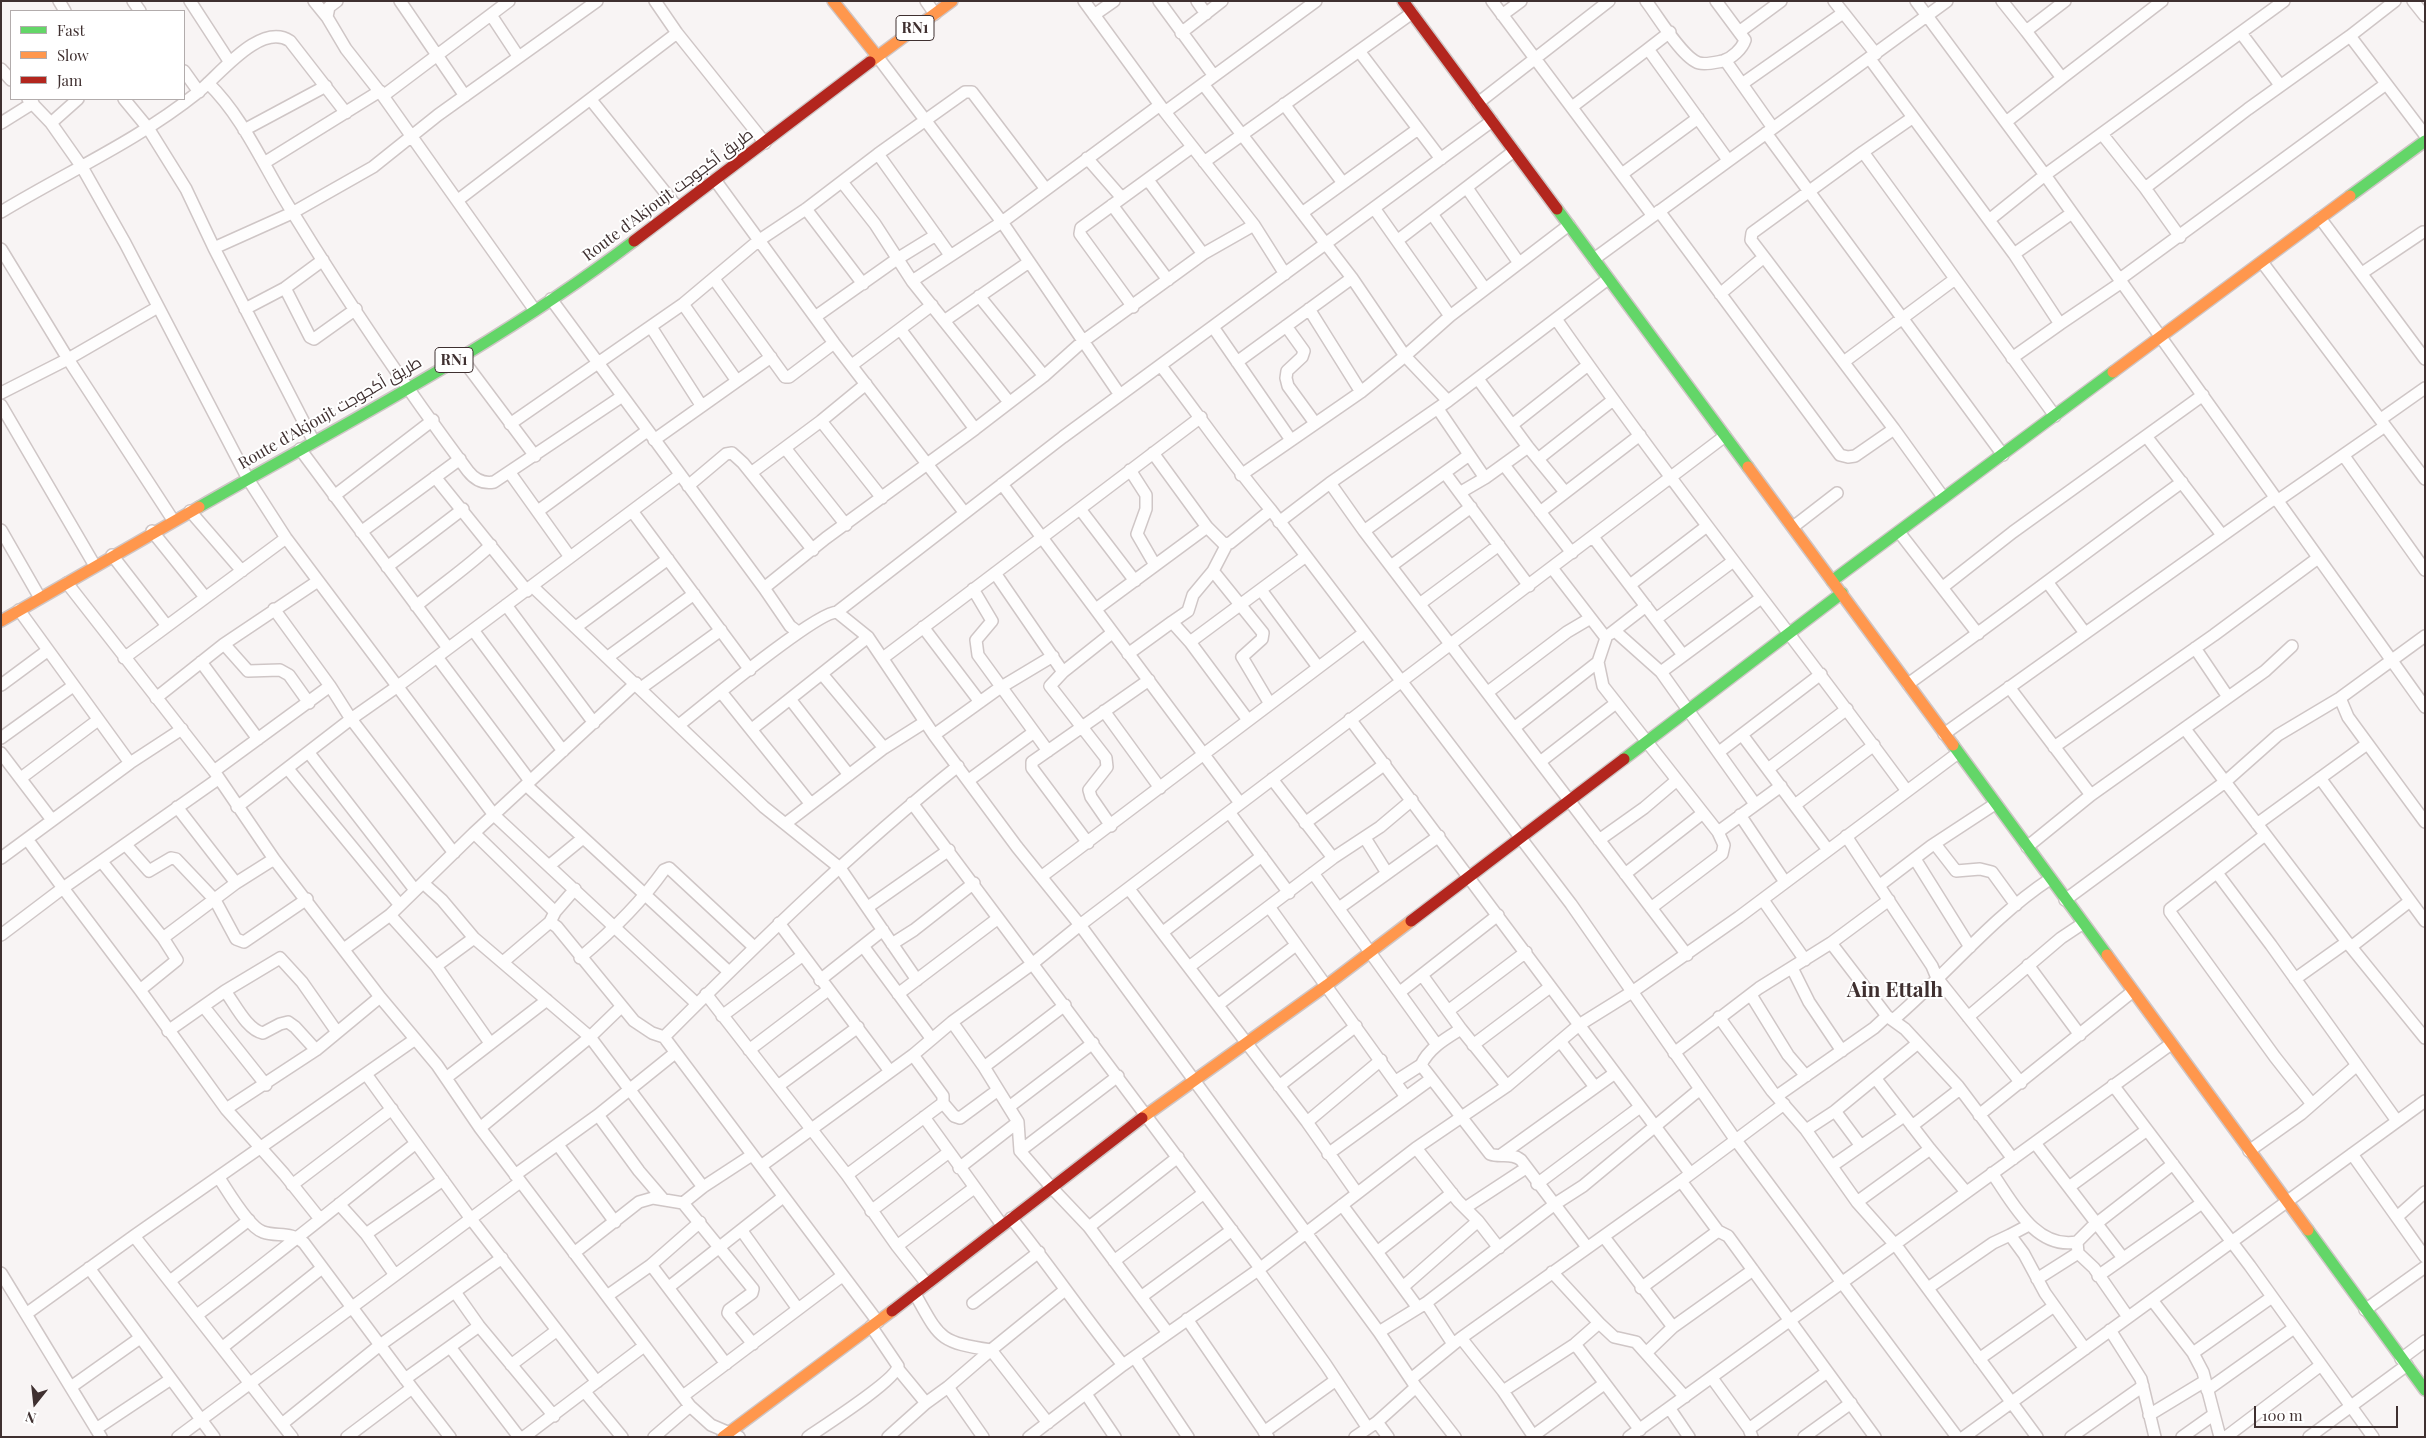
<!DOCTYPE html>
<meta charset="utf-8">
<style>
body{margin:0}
#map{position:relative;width:2426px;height:1438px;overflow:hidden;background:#f8f4f4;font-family:"Playfair Display",serif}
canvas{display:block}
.frame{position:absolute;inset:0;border:2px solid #3f3030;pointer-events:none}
.legend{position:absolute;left:10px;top:10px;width:175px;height:90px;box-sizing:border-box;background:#fff;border:1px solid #b2acac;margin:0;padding:6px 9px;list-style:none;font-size:15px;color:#3f3030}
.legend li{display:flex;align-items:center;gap:10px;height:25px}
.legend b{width:25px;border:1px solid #b2acac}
.north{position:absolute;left:10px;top:1378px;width:50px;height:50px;-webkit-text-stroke:4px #fff;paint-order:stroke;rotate:196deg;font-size:14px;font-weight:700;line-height:20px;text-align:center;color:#3f3030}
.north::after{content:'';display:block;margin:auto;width:18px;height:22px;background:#3f3030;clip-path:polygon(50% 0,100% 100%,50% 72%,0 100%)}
.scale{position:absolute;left:2254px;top:1406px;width:144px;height:22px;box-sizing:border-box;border:2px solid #3f3030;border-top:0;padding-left:6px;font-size:15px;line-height:18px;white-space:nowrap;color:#3f3030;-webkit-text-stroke:4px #fff;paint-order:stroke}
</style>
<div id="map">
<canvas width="2426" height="1438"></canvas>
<div class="frame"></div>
<ul class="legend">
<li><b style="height:6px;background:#63d668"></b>Fast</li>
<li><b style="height:6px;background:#ff974d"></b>Slow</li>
<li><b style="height:6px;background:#b3261e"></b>Jam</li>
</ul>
<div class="north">N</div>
<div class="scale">100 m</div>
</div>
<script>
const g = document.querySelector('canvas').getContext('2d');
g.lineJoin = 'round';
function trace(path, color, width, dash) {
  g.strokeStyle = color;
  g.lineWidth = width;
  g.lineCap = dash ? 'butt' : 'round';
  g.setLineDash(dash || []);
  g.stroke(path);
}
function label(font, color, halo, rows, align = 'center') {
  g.font = font + ' "Playfair Display",Cairo,serif';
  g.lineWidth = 4;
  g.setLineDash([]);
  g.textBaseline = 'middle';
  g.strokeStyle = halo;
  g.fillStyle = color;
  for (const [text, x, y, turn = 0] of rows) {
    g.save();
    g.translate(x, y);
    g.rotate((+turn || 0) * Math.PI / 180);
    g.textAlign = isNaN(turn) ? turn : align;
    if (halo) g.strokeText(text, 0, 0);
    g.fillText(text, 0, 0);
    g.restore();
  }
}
const street = new Path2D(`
 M59 1 65 11
 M133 1 140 11
 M190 1 229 61
 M314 1 327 17
 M337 1 329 7 327 17 346 49 383 96 534 309
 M400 1 465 96
 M655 1 677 33 765 143
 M926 1 935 14
 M1084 1 1165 112 1254 225 1285 274
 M1159 1 1214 76
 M1197 1 1206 14
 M1492 1 1653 216
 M1646 1C1657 15 1683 59 1699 63 1706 65 1717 62 1723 61 1732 58 1742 49 1745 40L1716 1
 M1834 1 1876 54
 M1916 1 2045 175 2425 707
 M2002 1 2026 31 2065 1
 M2413 1 2425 16
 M491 15 518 56
 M1094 15 1114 1
 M1502 15 1521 1
 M1670 32 1648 49 1728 160
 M1739 32 1781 1
 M1181 33 1222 1
 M2241 33 2280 85
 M2350 36 2395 1
 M1359 51 1441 159
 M877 56 1002 222 1120 395
 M1870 59 2014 254 2060 324 2012 358
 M1725 60 1773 128
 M1 69 11 80
 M184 71 199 92
 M2062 78 2162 1
 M208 83C245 119 265 170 293 213 347 301 406 388 468 471 475 480 483 484 494 482L621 397
 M1203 84 1352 278 1405 356 1448 401
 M1742 84 1843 13
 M383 96 509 1
 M28 99 51 123 82 167 125 243 248 479 286 538 494 815 697 1004
 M124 99 148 128 186 189 214 248 313 440
 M591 100 677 207
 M1478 103 1609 1
 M1284 104 1343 183
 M1572 107 1648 49
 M1165 112 1316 1
 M2006 122 2062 78 2026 31
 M1 123 33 103
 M51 123 78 99
 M244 130 326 86
 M1766 133 2003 455
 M2102 134 2145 188 2248 109 2350 36 2425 135
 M1863 152 1912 118
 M878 154 950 255
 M1087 158 1122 198 1192 147
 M1204 162 1412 13
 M264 163 380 91
 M1622 174 1698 118
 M715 180 834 343 964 512
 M1148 180 1203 254
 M842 182 875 224 912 281 1009 402
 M1467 188 1519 263
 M2145 188 2180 237
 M1122 198 1081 228 1080 234 1133 307
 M458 200 677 33
 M1112 205 1168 280
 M1374 208 1450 316
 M806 209 863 284
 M1659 211 1840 455 1848 457 1855 456 1894 429 1943 497
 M1 212C67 172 137 141 197 93 218 77 260 21 290 41L346 113
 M1302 213 1418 129
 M1432 214 1485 289
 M2320 218 2425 359
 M1989 220 2045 175 2284 1
 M1398 240 1514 151
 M214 248 292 213 373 167 438 115 597 1
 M1 249 68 359 173 520
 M2014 254 2072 213
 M1764 257 1751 240 1752 233 1863 152 2055 416
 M1594 259 1947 1
 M2262 262 2425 479
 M2362 273 2423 232
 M714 279 785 377H789L834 343
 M2120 279 2386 84
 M912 281 1002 222 1160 105
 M285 288 310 337 314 339 356 309
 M1720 294 1764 257 1894 429
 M979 296 1044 376
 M551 299 764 588 790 626 798 632
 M683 304 737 381
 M245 309 285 288 323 260
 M1309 309 1361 392
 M815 317 897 259 936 235
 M1556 319C1668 480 1791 633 1907 791
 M944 321 1029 262
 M2060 324 2122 282
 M1286 326 1304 351 1302 357 1287 371 1286 378 1288 386 1315 423
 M651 327 701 405
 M1213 327 1291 440
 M900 329 975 429
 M460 356 535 456
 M1845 361 1955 279
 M1237 362 1352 278
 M852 365 932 305
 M1161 366C1198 414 1232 464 1271 510L1571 904 1735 1139 1957 1437
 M1478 379 1528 447 1565 492
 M1 393 68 359 158 307
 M1 405 95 566
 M1438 409 1485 478
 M2381 419 2425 388
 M821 421 882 498
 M510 424 683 304 758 241 806 209 878 154 965 92H972L1045 188
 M1512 425 1588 365
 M2146 436 2222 535
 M654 440 771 357
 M785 448 846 525
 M300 449 448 648
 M1153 453 1207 527 1224 544 1230 543 1271 510
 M2344 456 2425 570
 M1538 459 1613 400
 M1504 465 1572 553
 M1130 470 1146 495V509L1137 534 1155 565
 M510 473 570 557
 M751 473 821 421 866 384
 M1445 473 1529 586
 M1241 475 1361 392 1405 356 1450 316 1569 225
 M435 477 527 591
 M1330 483 1364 531 1687 955
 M1002 484 1240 803
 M688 486 726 454 732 453 743 463 813 550
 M1461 492 1485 478 1528 447
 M334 496 433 420
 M2277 501 2385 426
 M1080 509 1135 581
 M190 511 242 571
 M538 511 647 431
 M632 511 750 670
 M1540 512 1640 435
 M1279 522 1330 483 1448 401 1608 279
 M1793 527 1837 493
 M1 530 40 598
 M152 531 205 597
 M1364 531 1469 455
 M361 532 460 459
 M1899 532 1978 634
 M1593 537 1683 655
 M112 555 167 626
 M1391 566 1471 507
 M387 567 463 509
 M1552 568 1606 638 1598 662 1603 686 1718 832 1724 845 1722 854 1651 908
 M1213 571 1263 633 1262 639 1242 657 1270 704
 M995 573 1063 672
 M67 583 214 771 274 859 380 997 437 1065 480 1128 690 1406 711 1425 739 1437
 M2048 583 2085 633
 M1630 585 1707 526
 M532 586 764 807 840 868 917 980
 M1943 587 2013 532 2203 395
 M764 588 826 538 975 429 1044 376 1082 342 1203 254 1254 225
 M973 589 992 621 976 640 978 655 1048 751
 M1261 590 1318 667
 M1421 603 1499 545
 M506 605 594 723
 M416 606C441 585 468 567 491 545
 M274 609 330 686 351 719 454 853
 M1096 609 1207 527
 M19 610 130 763
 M837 612 868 637 934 735 1017 847 1080 925 1379 1332 1416 1387 1455 1437
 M1656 619 1732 562
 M1172 622 1188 611 1193 595 1213 571 1227 544
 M576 627 668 559
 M923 627 980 702
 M473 630 563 751
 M1615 631 1661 672
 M1610 634 1646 606
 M1190 642 1306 556
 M224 644 248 671 280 670 289 675 309 703
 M2195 648 2228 697
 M1128 654 1172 622 1190 642 1248 720
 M437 657 530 781
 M608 657 694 594
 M124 658 286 538
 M883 658 1201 417
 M201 662 258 739
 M822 674 884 748
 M1908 684C2000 618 2090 549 2182 482
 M1 685 47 651
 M2009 687 2091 795
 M641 688 721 630
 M721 692 810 803
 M1488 692 1567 632 1589 619
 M156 698 224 644 318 581
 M2340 698 2348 717 2425 822
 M790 699 849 775
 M1104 711 1160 788
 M1350 719 1690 1173
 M679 725C703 706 816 612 837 612L1063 437 1492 121
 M1514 728 1598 662
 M752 729 868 637
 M2185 729 2347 942 2425 1038
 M1944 734 2275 498
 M934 735 998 689 1053 656
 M1743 736 1828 850
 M1 738 73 686
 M2054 747 2214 635 2318 558
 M1719 752 1821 674
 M1 753 52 820
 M309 753 415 890
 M1540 762 1616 703
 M288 769 399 904
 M1768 769 1847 709
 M214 771 330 686
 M21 778 98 720
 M2320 778 2425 921
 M1272 779 1333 858
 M969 780 1034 732
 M526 785 729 972
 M912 803 1260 1268
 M1755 804 1661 672 1761 598
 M1795 805 1874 745
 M177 807 236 883
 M237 807 351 719 398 686 680 475
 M1229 812 1289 893
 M1740 815 1785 882
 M1305 823 1385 764
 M785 824 884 748 925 722
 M2257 824 2367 744
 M1111 826 1091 797 1089 790 1107 767 1106 758 1050 686 1063 672 1112 633
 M1718 832 1781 786
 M474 833 555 912 550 922 503 962
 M2265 835 2170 909V912L2275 1057 2312 1104
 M1846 836 1932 966 1937 978 2021 1083
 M1365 838 1387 873
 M27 839 63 888 218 779
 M1599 840 1644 808 1677 780
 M1088 843 1032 768V762L1149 680
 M1935 844 1956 871 1980 869 1992 872 2016 905
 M126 845 149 871 171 858 176 859 215 900 236 939 244 942 307 899
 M2027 847 2091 795 2265 671 2292 646
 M1 858 130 763 182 729
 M1915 859 1970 947
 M102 862 163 938 177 960 140 990
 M550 865 583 838
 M1313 873 1437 1045
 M2217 873 2271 945 2397 1121
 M1625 874 1703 813
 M1041 877 1364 633
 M423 883 442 900 474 938 590 1037 703 1187
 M1880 885 1931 846 1995 804
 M1129 889 1307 1122 1357 1193
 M1763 900 1805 960
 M2065 900 2225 782 2278 735 2340 698 2425 636
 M868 907 949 850
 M1270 908 1406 1097
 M1339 908 1439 836
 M555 912 575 889
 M390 915 436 966 490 1043
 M550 922 557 927 634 1021 652 1033 664 1037 878 1322
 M779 923 889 1070
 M1163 932 1262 856
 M1 935 63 888 140 990 226 1109 284 1174 320 1219
 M163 938 236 883 274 859
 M1831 943 1887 1016 1905 1029 1958 1086 2013 1159
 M892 944 914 930 974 883
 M863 946 931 1038
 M2351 947 2410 901
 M344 949 390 915 474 833 636 683
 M580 958C612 931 640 904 664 870L669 868 754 947
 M2028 965 2080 1035
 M436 966 474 938
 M1189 967 1333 858 1380 827 1412 800
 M1792 968 1809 1002 1842 1051
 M1422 975 1461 1029 1507 1086
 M2295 979 2347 942
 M820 980 883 930
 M225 991C235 1004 247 1030 263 1033L280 1024 288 1022 295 1027 316 1050
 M1400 992 1498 915
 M706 994 847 1175 897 1246 927 1284
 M898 994 997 919
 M1751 995 1788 1055 1806 1076
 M1218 1005 1296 945
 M204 1007 266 1085
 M1448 1011 1526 952
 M722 1016 803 955
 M1719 1017 1772 1091 1806 1130 1857 1202 1898 1248 2037 1437
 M1968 1017 2061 938 2082 924
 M1893 1020C1946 975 1991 918 2050 879
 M952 1022 984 1067 1018 1122 1020 1151 1051 1187 1089 1227 1168 1333
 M168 1031 225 991 280 958 302 982 337 1032
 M664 1037C758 943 853 850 958 766
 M1560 1041 1595 1087
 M1473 1045 1550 987
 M749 1050 828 990
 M1674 1053 1759 988 1831 943 1889 900
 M1421 1065C1429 1048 1445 1039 1461 1029
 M984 1067 1065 1005
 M366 1074 471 1219 597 1382
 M446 1078 547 1000
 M1876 1079 1930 1149 1966 1192
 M1396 1081 1421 1065 1490 1154C1500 1158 1511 1152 1521 1160L1587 1247
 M2113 1085 2250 1266 2373 1437
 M778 1086 858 1027
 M1279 1086 1356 1026
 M1777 1096 1874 1028 1887 1016
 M943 1103 954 1116 960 1118 998 1090
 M1009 1107 1093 1043
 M226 1109 316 1050 380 997
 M1835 1111 1861 1146
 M598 1115 639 1171 663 1199
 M1979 1115 2132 992
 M924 1117 1002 1225
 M1307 1122 1381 1060
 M1912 1126 1960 1089
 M480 1128 590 1037 621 1007
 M1806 1130 1835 1111 1918 1043
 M2035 1143 2123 1258
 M558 1145 615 1222
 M1416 1148 1458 1201 1478 1221 1499 1248
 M1020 1151 1118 1076
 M2249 1151 2301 1114 2357 1065
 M1328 1154 1431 1079
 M2352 1154 2425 1257
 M1501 1155 1615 1073
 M761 1166 913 1055 952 1022 1032 964 1080 925 1725 436
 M1832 1166 1904 1116
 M959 1168 1018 1122
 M1992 1173C2012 1201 2035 1250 2077 1242L2078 1253 2094 1268 2128 1317
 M515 1175 598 1115 675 1053
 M847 1175 943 1103V1096L913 1055
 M219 1178C228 1191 248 1227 263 1232 277 1237 291 1231 304 1243L412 1388 450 1437
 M1681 1181 1718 1231
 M1537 1184 1640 1107
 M292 1185 392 1109
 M2069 1187 2147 1130
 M1857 1202 1930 1149
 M683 1203 703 1187 752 1155
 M339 1204 366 1234 395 1275
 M1342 1205 1377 1252 1452 1193
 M1465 1208 1526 1168
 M871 1211 949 1152
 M2397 1217 2425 1192
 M1011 1218C1050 1266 1084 1317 1123 1365
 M2029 1225 2010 1235 2024 1254 2045 1293 2085 1349
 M1089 1227 1178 1157
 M742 1231 798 1309
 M366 1234 443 1180
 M134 1236 292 1437
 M1604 1237 1673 1327
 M2077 1242 2092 1227 2173 1164
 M897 1246 974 1188
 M1377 1252 1418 1308
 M574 1253 639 1202 653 1198 683 1203 753 1289 752 1293 729 1310 728 1313 753 1344
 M1114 1261 1204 1193
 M651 1265 700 1222
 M89 1268 214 1437
 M1258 1270 1326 1365 1367 1427
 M1552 1272 1599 1323
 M1 1273 101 1437
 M2098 1276 2202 1203
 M2037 1279 2078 1253
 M170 1281 249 1220
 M1404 1286 1478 1221
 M669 1287 783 1197
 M1641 1288 1718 1231 1728 1236 1875 1437
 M1928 1288 1993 1243 2010 1235
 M455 1292 479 1326 554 1416
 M915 1294C940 1338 938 1342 991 1350L948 1387 983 1437
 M607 1296 651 1265 726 1364
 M1141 1297 1232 1230
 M2152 1300 2193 1353 2203 1372 2220 1437
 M973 1303 1039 1252
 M1426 1303 1453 1344
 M2365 1310 2425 1267
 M26 1314 134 1236 414 1040
 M197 1315C272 1259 343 1201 416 1143
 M1187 1319 1268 1437
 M2110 1330 2141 1379 2155 1437
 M1379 1332 1426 1303 1555 1204 1583 1186 1700 1089
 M1461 1338 1503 1391 1534 1437
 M1575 1344 1640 1430
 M223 1347 322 1268
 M450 1347 519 1437
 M1646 1353 1673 1327 1753 1270
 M2193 1353 2272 1297
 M1135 1358 1188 1437
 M1979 1359 2054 1306
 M2401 1359 2425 1341
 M511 1365 556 1331
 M898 1369 926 1403
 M1712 1378 1749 1429 1752 1437
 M405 1379 479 1326
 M1411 1379 1461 1338 1681 1181 1784 1104
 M71 1387 140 1338
 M2207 1390 2294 1328
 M1503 1391 1575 1344 1599 1323 1614 1337 1636 1342 1685 1397
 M585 1392 622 1437
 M1086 1394 1115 1437
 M683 1396 842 1276
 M1670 1409 1689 1437
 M2149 1415 2205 1381
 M1377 1422 1388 1437
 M1048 1423 991 1350 1065 1290
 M282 1424 380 1345 502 1258
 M96 1429 171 1379
 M1749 1429 1827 1372
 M1264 1432 1336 1380
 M1533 1436 1604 1384
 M178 1437 520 1182
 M347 1437 412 1388
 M524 1437 644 1346
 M654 1437 690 1406
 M808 1437C824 1426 896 1380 898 1366L871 1326
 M888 1437 926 1403 948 1387
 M1029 1437 1123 1365 1258 1270 1416 1148 1507 1086 1579 1025 1632 992 1739 917 1958 753
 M1355 1437 1377 1422 1416 1387
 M1629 1437 2171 1044
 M1804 1437 1851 1403
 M1964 1437 2425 1101
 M2071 1437 2143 1386
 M2182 1437 2213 1415
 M2226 1437 2321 1365
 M2309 1437 2407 1365`);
const fast = new Path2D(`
 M2350 196 2425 141
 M1557 209 1748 467
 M199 507C346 423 499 344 634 241
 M1832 581 2113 372
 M1953 745 2107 955
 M1624 759 1842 593
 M2308 1230 2425 1390`);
const slow = new Path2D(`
 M833 1 877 56
 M870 62 952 1
 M2113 372 2350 196
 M1748 467 1953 745
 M1 621 199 507
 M2107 955 2308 1230
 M1142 1118 1327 985 1411 921
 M723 1437 892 1311`);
const jam = new Path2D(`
 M1403 1 1557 209
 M634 241 870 62
 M1411 921 1624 759
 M892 1311 1142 1118`);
const shields = [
 [915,28,38],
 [454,360,38]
];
const shieldNames = [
 ["RN1",915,28],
 ["RN1",454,360]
];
const streetNames = [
 ["Route d'Akjoujt طريق أكجوجت",668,195,-37],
 ["Route d'Akjoujt طريق أكجوجت",330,413,-30]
];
const districtNames = [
 ["Ain Ettalh",1895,990]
];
trace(street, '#cfc6c6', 14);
trace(fast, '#cfc6c6', 14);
trace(slow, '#cfc6c6', 14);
trace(jam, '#cfc6c6', 14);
trace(street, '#fefdfd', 11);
trace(fast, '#63d668', 11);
trace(slow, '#ff974d', 11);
trace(jam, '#b3261e', 11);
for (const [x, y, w] of shields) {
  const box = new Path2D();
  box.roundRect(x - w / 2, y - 12.5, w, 25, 4);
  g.fillStyle = '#fff';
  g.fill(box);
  trace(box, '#3f3030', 1);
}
label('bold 15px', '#3f3030', null, shieldNames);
label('16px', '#3f3030', '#fff', streetNames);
label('bold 21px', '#3f3030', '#fff', districtNames);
</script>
